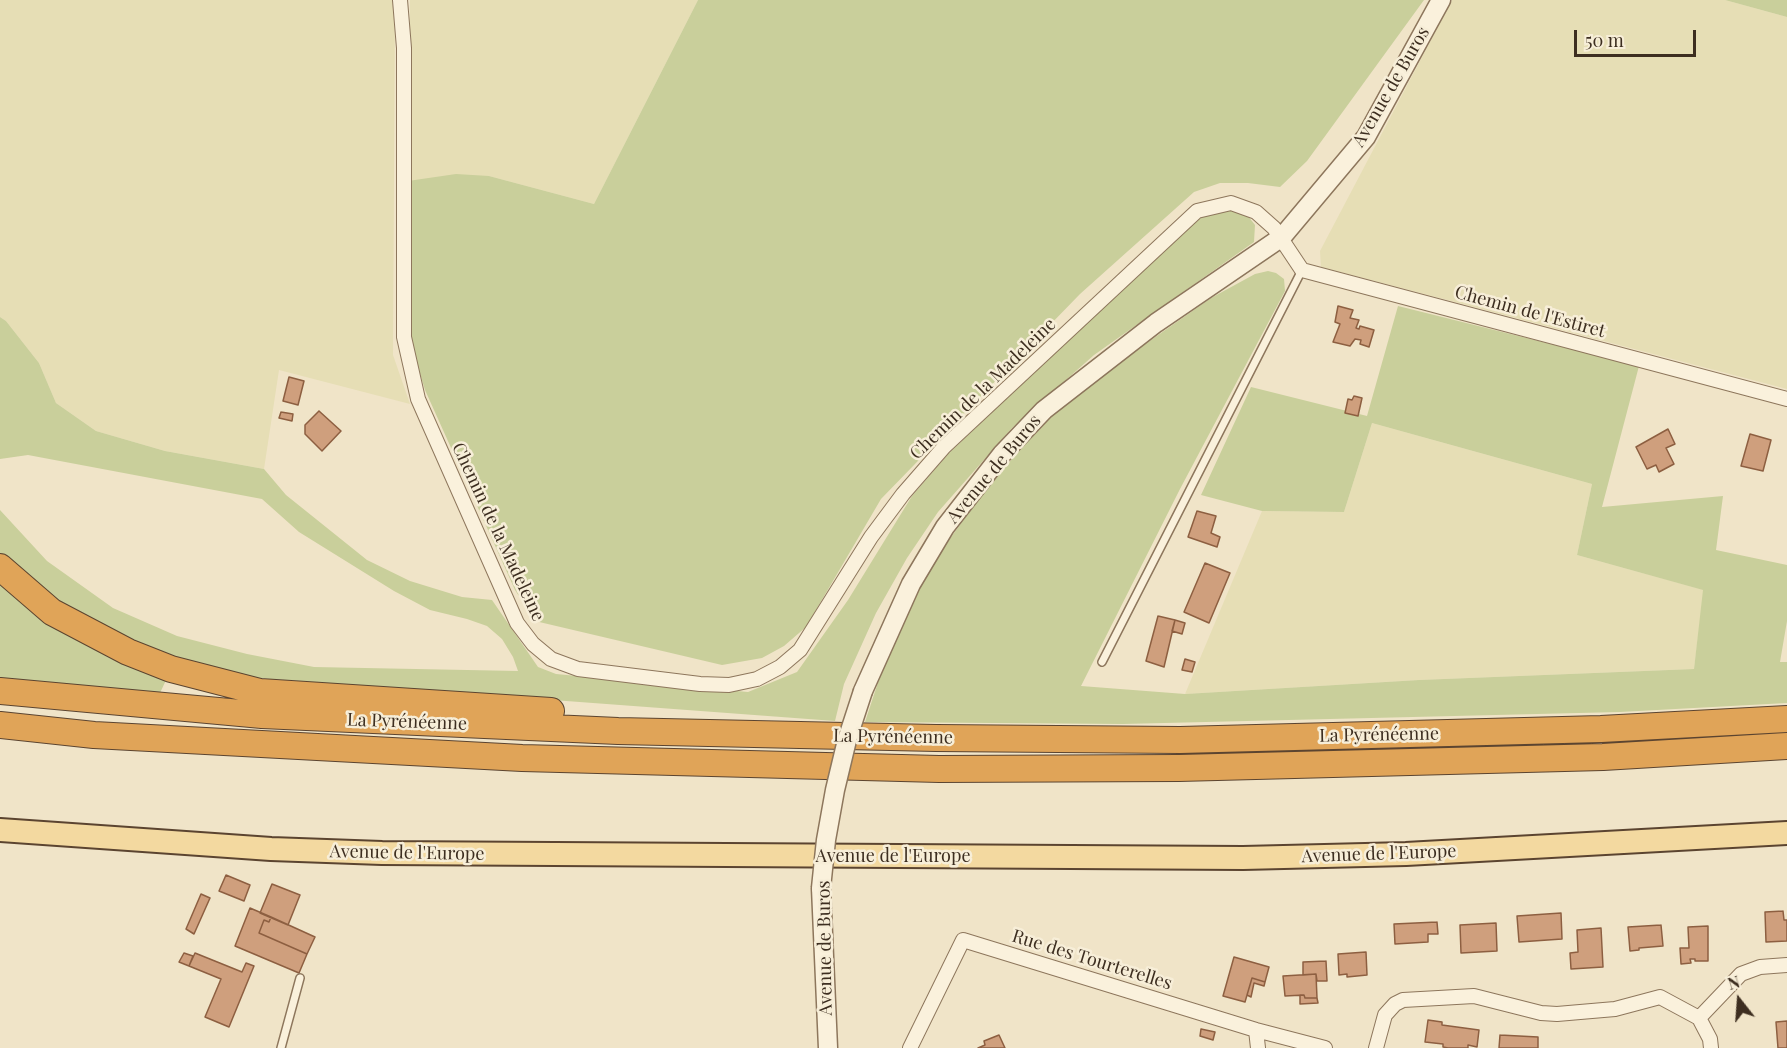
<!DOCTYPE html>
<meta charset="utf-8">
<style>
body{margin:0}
#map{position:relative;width:1787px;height:1048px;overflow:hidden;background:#f0e4c8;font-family:"Playfair Display",serif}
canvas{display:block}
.north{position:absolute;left:1709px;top:970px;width:60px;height:60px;-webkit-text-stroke:4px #f7eed8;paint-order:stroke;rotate:343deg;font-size:16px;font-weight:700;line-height:24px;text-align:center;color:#3d2e20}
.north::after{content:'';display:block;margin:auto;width:21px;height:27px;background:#3d2e20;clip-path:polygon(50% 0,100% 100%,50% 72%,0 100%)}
.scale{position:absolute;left:1574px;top:30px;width:122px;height:27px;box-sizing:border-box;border:3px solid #3d2e20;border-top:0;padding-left:8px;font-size:18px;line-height:21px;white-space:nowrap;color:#3d2e20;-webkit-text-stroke:4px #f7eed8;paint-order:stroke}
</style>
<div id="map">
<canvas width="1787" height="1048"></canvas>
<div class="north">N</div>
<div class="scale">50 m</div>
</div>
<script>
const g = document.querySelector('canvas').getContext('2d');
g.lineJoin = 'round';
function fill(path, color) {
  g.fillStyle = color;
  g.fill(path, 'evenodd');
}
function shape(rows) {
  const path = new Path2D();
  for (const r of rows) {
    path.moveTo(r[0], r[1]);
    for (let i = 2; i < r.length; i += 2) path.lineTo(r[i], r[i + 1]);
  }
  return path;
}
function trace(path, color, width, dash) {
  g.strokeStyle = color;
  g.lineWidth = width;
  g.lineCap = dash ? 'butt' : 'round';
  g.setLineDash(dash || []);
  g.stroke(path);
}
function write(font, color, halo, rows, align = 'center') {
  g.font = font + ' "Playfair Display",serif';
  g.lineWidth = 5;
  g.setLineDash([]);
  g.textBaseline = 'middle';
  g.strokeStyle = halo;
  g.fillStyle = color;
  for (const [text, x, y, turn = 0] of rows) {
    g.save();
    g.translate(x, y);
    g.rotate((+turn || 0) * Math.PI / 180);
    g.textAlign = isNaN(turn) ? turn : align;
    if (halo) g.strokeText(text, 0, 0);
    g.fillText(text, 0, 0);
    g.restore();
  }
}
fill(shape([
 [0,0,395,0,393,355,410,404,279,370,264,469,165,451,96,431,56,403,39,363,6,321,0,317],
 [410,0,698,0,594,204,489,176,408,181],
 [1452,0,1725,0,1787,17,1787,389,1321,267,1320,251],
 [1372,423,1592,484,1577,555,1704,590,1694,669,1419,680,1185,694,1262,511,1344,512]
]), '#e6deb5');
fill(shape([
 [698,0,1424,0,1307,161,1280,187,1248,183,1220,183,1194,192,1080,294,881,499,806,627,784,646,762,658,722,665,535,621,515,590,425,390,415,357,408,324,408,181,456,174,489,176,594,204],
 [1725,0,1787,0,1787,17],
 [1217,211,1235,211,1248,216,1255,225,1254,242,1094,355,1012,428,938,512,907,558,876,613,844,684,835,721,257,678,152,653,61,608,8,564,0,554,0,510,47,561,113,608,177,636,247,654,314,667,518,671,513,657,502,639,487,626,467,619,430,610,394,591,299,532,262,499,28,455,0,459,0,317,6,321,39,363,56,403,96,431,165,451,264,469,286,495,367,560,410,581,462,597,492,600,538,667,556,674,748,692,797,672,848,600,912,496,948,454,1190,225,1202,215],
 [1268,271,1276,273,1284,279,1285,291,1180,489,1081,686,1185,694,1419,680,1694,669,1703,590,1577,555,1592,484,1372,423,1344,512,1262,511,1201,495,1251,387,1367,416,1398,306,1639,366,1602,507,1723,496,1716,550,1787,565,1787,621,1780,662,1787,662,1787,703,1620,712,1123,724,865,722,890,646,932,564,981,495,1017,453,1051,417,1101,375,1211,298,1255,274],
 [0,584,15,598,83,642,167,678,160,693,0,678]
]), '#c9cf9b');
const building = shape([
 [1338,306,1353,310,1350,318,1359,320,1356,328,1359,329,1360,326,1374,330,1369,347,1360,344,1361,340,1355,339,1350,346,1333,342,1340,324,1335,322,1338,306],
 [289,377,304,381,298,405,283,401,289,377],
 [1354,396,1362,398,1358,416,1345,413,1348,399,1352,400,1354,396],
 [319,411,341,431,322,451,305,434,305,425,319,411],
 [281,412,293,414,292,421,279,418,281,412],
 [1668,429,1675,444,1666,448,1674,464,1659,472,1656,465,1647,469,1636,447,1668,429],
 [1750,434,1771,440,1763,471,1741,466,1750,434],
 [1197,511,1216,516,1211,533,1220,537,1217,547,1188,537,1197,511],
 [1205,563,1230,573,1209,623,1184,612,1205,563],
 [1158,616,1175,620,1164,667,1146,661,1158,616],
 [1175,620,1185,623,1182,634,1172,631,1175,620],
 [1185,659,1195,662,1192,672,1182,670,1185,659],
 [226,875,250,885,244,901,219,891,226,875],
 [272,884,300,895,288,925,260,913,272,884],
 [201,894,210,898,194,934,186,929,201,894],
 [250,908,271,917,269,922,264,920,259,933,307,954,299,973,235,946,250,908],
 [1783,911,1784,920,1787,920,1787,941,1766,942,1765,912,1783,911],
 [1561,913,1562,939,1519,942,1517,916,1561,913],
 [271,917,315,937,307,954,259,933,264,920,269,922,271,917],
 [1437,922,1438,934,1428,934,1428,942,1395,944,1394,924,1437,922],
 [1496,923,1497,951,1461,953,1460,925,1496,923],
 [1661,925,1663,946,1639,948,1639,950,1630,951,1628,927,1661,925],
 [1708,926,1708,961,1695,961,1695,959,1690,959,1691,963,1681,964,1680,948,1689,948,1688,927,1708,926],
 [1601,928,1603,967,1571,969,1570,953,1578,952,1577,930,1601,928],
 [1366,952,1367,975,1347,977,1347,974,1339,975,1338,954,1366,952],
 [184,953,193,956,189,966,179,962,184,953],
 [195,953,242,972,246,963,254,966,229,1027,205,1017,221,979,189,966,195,953],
 [1234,957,1269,967,1265,982,1252,978,1245,1002,1223,996,1234,957],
 [1326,961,1327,981,1317,981,1316,974,1303,975,1303,962,1326,961],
 [1316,974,1317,998,1305,998,1304,995,1285,996,1283,976,1316,974],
 [1252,978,1265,982,1264,986,1254,983,1251,997,1247,995,1252,978],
 [1300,995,1304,995,1305,998,1317,998,1318,1003,1300,1004,1300,995],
 [1428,1020,1442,1022,1442,1025,1479,1030,1477,1047,1468,1045,1468,1048,1448,1048,1443,1047,1443,1044,1425,1042,1428,1020],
 [1787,1021,1787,1048,1778,1048,1776,1022,1787,1021],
 [1201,1029,1215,1032,1213,1040,1200,1036,1201,1029],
 [999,1035,1005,1048,978,1048,985,1045,984,1041,999,1035],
 [1500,1035,1538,1037,1538,1048,1499,1048,1500,1035]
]);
fill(building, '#cf9f7d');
trace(building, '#8d5f41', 1.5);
const service = shape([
 [1102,662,1302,270],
 [281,1048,300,978]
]);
const minor = shape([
 [400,0,404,48,404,337,418,399,517,623,533,644,551,659,578,669,700,684,729,685,757,679,780,667,800,650,871,537,903,494,944,447,1197,211,1231,203,1256,212,1274,228,1302,270,1787,399],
 [1699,1018,1741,974,1760,967,1787,965],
 [1256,1030,1258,1048],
 [910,1048,963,940,1256,1030,1325,1048],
 [1376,1048,1385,1015,1395,1004,1403,1000,1474,996,1541,1013,1557,1014,1615,1009,1660,997,1699,1018,1710,1039,1711,1048]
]);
const tertiary = shape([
 [863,691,911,584,945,527,1002,454,1044,410,1156,323,1282,237,1366,137,1441,0],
 [821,888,828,1048]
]);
const primary = shape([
 [0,830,271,849,382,853,1243,858,1406,854,1787,833]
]);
const motorway = shape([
 [0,567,52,612,128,652,171,669,260,692,551,711],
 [0,691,262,715,618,731,936,738,1180,740,1601,729,1787,719],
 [0,725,94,735,522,758,939,769,1179,768,1603,757,1787,746]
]);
trace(service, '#8d765c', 10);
trace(minor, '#8d765c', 16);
trace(tertiary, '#8d765c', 21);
trace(primary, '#5b4430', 26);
trace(motorway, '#5b4430', 28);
trace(service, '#faf1dc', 7);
trace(minor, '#faf1dc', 14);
trace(tertiary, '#faf1dc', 18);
trace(primary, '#f3d9a0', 22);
trace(motorway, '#e0a458', 26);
const tertiaryBridge = shape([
 [821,888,826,840,835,790,847,740,863,691]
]);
trace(tertiaryBridge, '#8d765c', 21, []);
trace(tertiaryBridge, '#faf1dc', 18);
write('18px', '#3d2e20', '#f7eed8', [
 ["Avenue de Buros",1391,87,-60],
 ["Chemin de l'Estiret",1530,312,15],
 ["Chemin de la Madeleine",983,389,-44],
 ["Avenue de Buros",994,469,-50],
 ["Chemin de la Madeleine",498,532,65],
 ["La Pyrénéenne",407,722,2],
 ["La Pyrénéenne",1379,735,-1],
 ["La Pyrénéenne",893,737,1],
 ["Avenue de l'Europe",407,853,1],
 ["Avenue de l'Europe",1379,854,-2],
 ["Avenue de l'Europe",893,856],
 ["Avenue de Buros",825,948,-91],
 ["Rue des Tourterelles",1092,960,17]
]);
</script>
